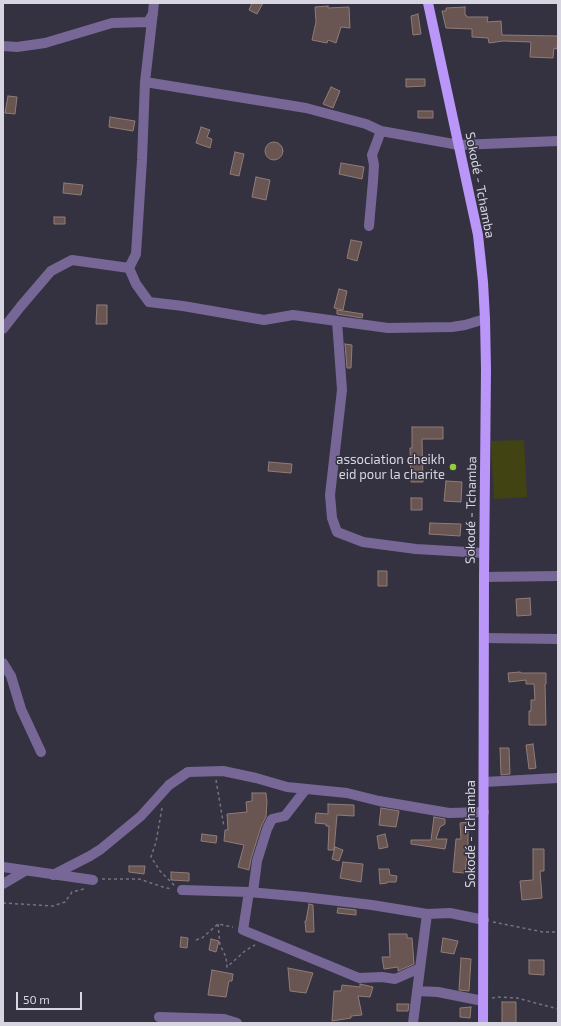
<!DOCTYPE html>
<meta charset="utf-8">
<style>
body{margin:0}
#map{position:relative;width:561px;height:1026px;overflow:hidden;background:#343241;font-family:"Exo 2",sans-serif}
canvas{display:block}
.frame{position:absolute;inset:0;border:4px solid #d7d6e0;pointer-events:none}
.scale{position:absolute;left:16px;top:992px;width:66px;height:18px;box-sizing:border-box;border:2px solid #d7d6e0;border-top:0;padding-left:5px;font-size:12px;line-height:14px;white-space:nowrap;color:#d7d6e0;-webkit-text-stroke:3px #343241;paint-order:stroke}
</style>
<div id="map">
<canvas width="561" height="1026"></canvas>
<div class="frame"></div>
<div class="scale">50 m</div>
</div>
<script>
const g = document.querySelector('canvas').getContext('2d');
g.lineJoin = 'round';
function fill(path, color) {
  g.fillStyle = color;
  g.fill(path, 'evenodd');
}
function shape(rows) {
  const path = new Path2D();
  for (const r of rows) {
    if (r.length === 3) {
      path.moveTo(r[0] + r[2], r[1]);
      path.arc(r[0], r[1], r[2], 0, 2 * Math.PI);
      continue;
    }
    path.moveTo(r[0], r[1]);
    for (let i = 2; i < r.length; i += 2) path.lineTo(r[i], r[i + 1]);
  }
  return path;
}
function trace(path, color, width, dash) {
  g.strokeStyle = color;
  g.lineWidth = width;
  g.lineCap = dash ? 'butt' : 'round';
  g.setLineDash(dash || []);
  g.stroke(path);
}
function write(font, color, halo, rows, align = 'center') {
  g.font = font + ' "Exo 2",sans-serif';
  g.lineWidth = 3;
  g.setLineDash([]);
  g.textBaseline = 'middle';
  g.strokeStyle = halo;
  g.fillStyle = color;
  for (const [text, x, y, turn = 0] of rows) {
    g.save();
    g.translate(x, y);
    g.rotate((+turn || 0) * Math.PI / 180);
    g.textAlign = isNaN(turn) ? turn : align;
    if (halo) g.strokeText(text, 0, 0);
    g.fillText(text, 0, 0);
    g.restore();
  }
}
fill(shape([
 [524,440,527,497,494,499,491,441]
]), '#424312');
const building = shape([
 [252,3,263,3,257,14,249,10,252,3],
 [328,6,328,8,349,7,350,28,341,27,336,43,328,40,327,43,312,40,316,22,315,7,328,6],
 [465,7,465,15,466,15,467,17,488,17,487,22,501,21,502,35,558,36,557,49,554,48,553,58,530,57,531,42,503,41,489,43,488,38,472,37,472,29,446,28,442,11,446,11,446,8,465,7],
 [418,14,421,34,413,35,411,16,418,14],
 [406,79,425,79,425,86,406,87,406,79],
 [331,87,340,91,333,108,323,104,331,87],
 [8,96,17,97,15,114,5,113,8,96],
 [418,111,433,111,433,118,418,118,418,111],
 [110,117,135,121,133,131,109,127,110,117],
 [201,127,210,130,207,137,212,139,210,148,196,143,201,127],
 [274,151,9],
 [235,152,244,154,239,176,230,174,235,152],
 [341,163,364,167,362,179,339,174,341,163],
 [256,177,270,180,266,200,252,197,256,177],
 [64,183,83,185,81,195,63,193,64,183],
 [54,217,65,217,65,224,54,224,54,217],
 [351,240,362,242,357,261,347,258,351,240],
 [339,289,347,291,343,310,334,308,339,289],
 [97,305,107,305,107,324,96,324,97,305],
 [337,310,363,314,362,318,337,314,337,310],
 [345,344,352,345,351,368,347,368,345,344],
 [412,427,443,427,443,439,422,439,423,482,411,482,410,448,412,448,412,427],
 [269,462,292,464,291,473,268,471,269,462],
 [446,481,462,482,461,502,444,501,446,481],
 [411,498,422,498,422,510,411,510,411,498],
 [430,523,461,524,460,536,429,534,430,523],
 [378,571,387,571,387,586,378,586,378,571],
 [530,598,531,615,517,616,516,599,530,598],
 [520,672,521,673,546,673,546,684,545,684,546,725,529,725,529,711,531,711,531,700,535,700,534,684,526,684,526,680,509,682,508,673,520,672],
 [533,744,536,768,529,769,526,745,533,744],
 [500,748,509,748,510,774,501,775,500,748],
 [252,793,266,793,267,802,266,817,261,827,251,859,249,870,238,867,244,845,224,841,225,830,228,830,227,814,247,812,246,802,252,801,252,793],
 [328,804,354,805,354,816,337,815,334,850,328,850,329,826,326,826,326,824,315,823,316,813,328,814,328,804],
 [381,808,399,811,396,827,379,825,381,808],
 [434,817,445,819,445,824,440,827,436,839,447,839,445,849,411,844,411,840,431,840,434,817],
 [468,822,468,855,467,855,465,873,453,872,456,839,461,839,460,823,468,822],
 [202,834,217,836,216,843,201,841,202,834],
 [385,834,388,847,379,849,377,836,385,834],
 [335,847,343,850,339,861,332,859,335,847],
 [533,849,544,849,544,871,540,871,542,898,522,900,520,881,533,880,533,849],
 [343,862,363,864,361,882,340,878,343,862],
 [129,866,145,866,144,874,129,872,129,866],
 [379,869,389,869,390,875,397,876,396,882,387,882,387,883,380,884,379,869],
 [171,872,189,873,189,881,171,880,171,872],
 [309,904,313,905,314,932,306,932,305,921,306,921,309,904],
 [338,908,356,910,356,915,337,913,338,908],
 [389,934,407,934,407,938,412,938,414,964,398,971,398,967,384,969,382,957,390,957,389,934],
 [181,937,188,938,187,948,180,947,181,937],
 [443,938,458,941,454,954,441,952,443,938],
 [211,939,219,941,216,952,209,950,211,939],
 [461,958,471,959,469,991,459,990,461,958],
 [529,960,544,960,544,975,529,974,529,960],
 [288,968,313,973,306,993,290,991,288,968],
 [212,970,233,974,232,981,229,981,226,997,208,995,212,970],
 [360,984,373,987,370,997,358,996,362,1015,351,1016,351,1018,332,1021,334,991,341,991,342,985,360,987,360,984],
 [502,1002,516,1002,516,1023,502,1023,502,1002],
 [397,1004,409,1004,408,1011,397,1011,397,1004],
 [471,1007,470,1018,460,1017,460,1008,471,1007]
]);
fill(building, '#695551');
trace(building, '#917c77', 1);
trace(shape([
 [216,780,224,827],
 [162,808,156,842,151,857,160,871,175,886],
 [102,879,139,879,166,888,172,889],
 [3,903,53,906,65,902,72,892,84,889],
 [493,922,543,932,558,932],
 [218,924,220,945,226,957,227,967,246,950,255,945],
 [196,940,202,938,218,924,233,927],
 [492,998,498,997,517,998,558,1009]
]), '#757380', 1.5, [3, 3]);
trace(shape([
 [154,3,145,82,142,160,136,254,129,268,136,284,149,302,183,306,264,320,293,315,388,328,452,327,465,325,485,319],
 [3,46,17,47,45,43,112,23,148,22,153,14],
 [145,82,306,108,366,124,381,131,459,145,558,141],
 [369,226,373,181,374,165,372,155,381,131],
 [337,321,342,390,330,495,332,518,337,532,363,542,416,549,484,553],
 [3,329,21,306,51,271,72,260,129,268],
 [484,577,558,576],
 [484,638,558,639],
 [3,663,11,676,21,709,41,752],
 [484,782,558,778],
 [3,867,93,880],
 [53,875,90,856,101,849,141,816,169,785,188,772,223,771,256,778,287,787,347,793,379,801,449,813,484,812],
 [3,884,25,871],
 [182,890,249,892,304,897,372,905,427,914,450,913,484,920],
 [249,892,243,930,359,978,382,977,395,979,420,968],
 [253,892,257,861,267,829,272,819,285,816,306,789],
 [417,991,438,992,483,1001],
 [159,1017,224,1019,237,1023],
 [413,1023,427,914]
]), '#776797', 10);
trace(shape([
 [428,3,478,235,483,282,485,319,486,369,484,577,483,1023]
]), '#ba96f8', 10);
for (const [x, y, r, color] of [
 [453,467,4,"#94cc3c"]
]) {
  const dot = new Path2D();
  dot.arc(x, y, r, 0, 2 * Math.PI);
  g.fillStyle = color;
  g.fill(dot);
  trace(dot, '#343241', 1.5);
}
write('13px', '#d7d6e0', '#343241', [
 ["Sokodé - Tchamba",480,185,79],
 ["Sokodé - Tchamba",471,510,-89],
 ["Sokodé - Tchamba",471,834,-90]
]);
write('13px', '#d7d6e0', '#343241', [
 ["association cheikh",445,460],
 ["eid pour la charite",445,475]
], 'right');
</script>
